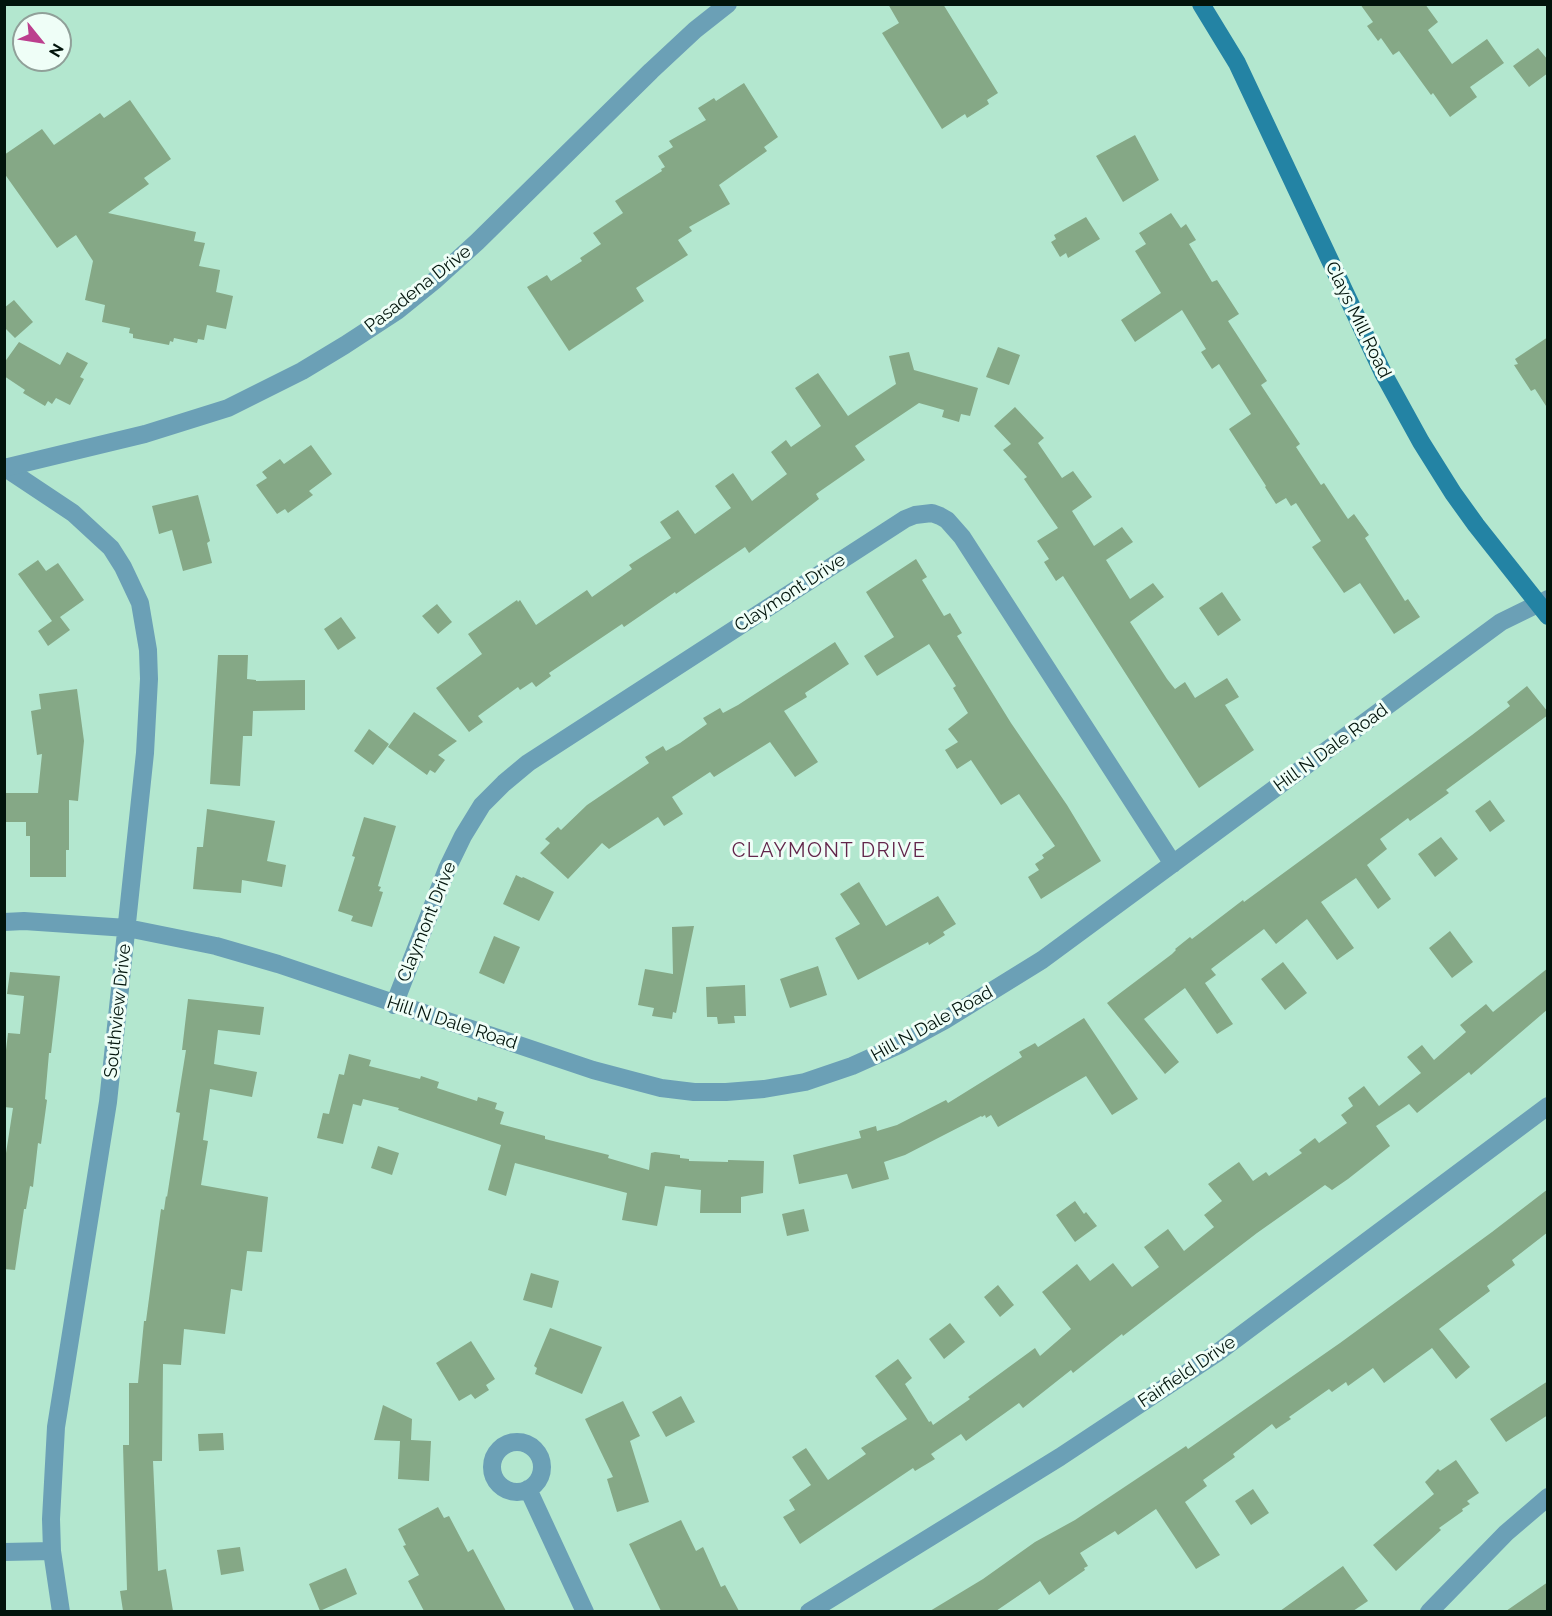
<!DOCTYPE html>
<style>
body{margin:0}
#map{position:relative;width:1552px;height:1616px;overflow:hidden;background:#b3e7cf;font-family:Raleway,sans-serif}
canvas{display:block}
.frame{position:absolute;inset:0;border:6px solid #02140c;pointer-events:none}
.north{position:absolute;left:12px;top:12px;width:60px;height:60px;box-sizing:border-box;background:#effef7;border:2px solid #90a099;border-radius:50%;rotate:120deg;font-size:16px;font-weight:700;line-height:24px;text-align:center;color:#02140c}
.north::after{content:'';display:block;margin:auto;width:21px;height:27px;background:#bc3f8e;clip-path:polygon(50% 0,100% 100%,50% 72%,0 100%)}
</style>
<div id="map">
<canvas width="1552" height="1616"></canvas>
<div class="frame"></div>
<div class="north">N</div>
</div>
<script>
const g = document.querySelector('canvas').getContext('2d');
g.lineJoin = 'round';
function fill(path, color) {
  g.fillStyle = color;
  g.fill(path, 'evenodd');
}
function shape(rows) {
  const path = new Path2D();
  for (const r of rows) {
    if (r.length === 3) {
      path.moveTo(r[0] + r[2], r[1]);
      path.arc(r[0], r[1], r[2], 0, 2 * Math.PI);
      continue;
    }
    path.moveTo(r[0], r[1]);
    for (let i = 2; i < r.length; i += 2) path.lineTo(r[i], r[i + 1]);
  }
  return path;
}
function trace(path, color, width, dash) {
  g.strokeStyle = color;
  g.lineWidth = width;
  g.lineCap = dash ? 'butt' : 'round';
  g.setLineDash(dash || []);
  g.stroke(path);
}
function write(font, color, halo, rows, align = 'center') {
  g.font = font + ' Raleway,sans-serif';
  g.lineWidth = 6;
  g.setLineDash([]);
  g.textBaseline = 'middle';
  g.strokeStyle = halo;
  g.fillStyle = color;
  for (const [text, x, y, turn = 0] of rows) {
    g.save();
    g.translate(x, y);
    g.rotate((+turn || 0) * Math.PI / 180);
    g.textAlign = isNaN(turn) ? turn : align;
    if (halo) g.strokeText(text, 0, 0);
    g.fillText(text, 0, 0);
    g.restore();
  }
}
fill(shape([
 [888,4,943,4,998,93,987,100,989,104,967,118,965,114,942,129,882,33,899,23],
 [1360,4,1425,4,1438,22,1428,30,1452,64,1487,39,1504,63,1470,87,1477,97,1450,117,1433,93,1431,95,1399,51,1393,55,1381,38,1378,41,1367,26,1373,22],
 [1538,48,1548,60,1548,73,1529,87,1513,66],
 [744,83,778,137,764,147,767,151,719,185,730,204,689,227,692,231,678,240,688,255,636,288,644,301,569,351,527,287,547,275,551,281,582,261,580,258,601,244,593,233,623,213,615,201,662,171,661,169,665,167,658,156,673,147,669,141,706,120,698,108,714,98,716,101],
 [130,100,171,159,144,178,149,184,108,213,196,232,194,241,205,243,199,266,220,270,216,292,233,296,226,329,207,325,204,340,198,339,197,343,174,338,173,342,170,341,169,345,133,338,133,334,129,333,130,328,102,322,105,305,85,300,93,261,76,235,57,248,4,173,4,155,42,129,54,145,100,113,104,118],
 [1135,135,1159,180,1123,202,1096,156],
 [1171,213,1181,228,1186,224,1196,240,1189,244,1212,282,1217,280,1239,314,1228,321,1267,381,1261,385,1300,444,1296,447,1321,485,1324,483,1348,519,1354,514,1369,535,1365,538,1405,601,1408,599,1420,617,1394,634,1360,583,1344,593,1312,547,1321,541,1296,503,1291,506,1286,498,1276,504,1265,487,1266,486,1229,429,1251,414,1219,364,1212,369,1201,352,1206,349,1182,310,1135,342,1121,320,1161,293,1135,251,1146,244,1139,233],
 [1086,217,1100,239,1068,258,1066,253,1060,257,1051,242,1056,239,1054,235],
 [14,300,33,322,15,338,4,327,4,308],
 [1548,337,1548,409,1535,389,1531,391,1514,365,1518,364,1515,359],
 [19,342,60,365,67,352,88,363,80,377,84,379,70,405,56,398,52,404,48,401,45,406,23,393,25,390,4,376,4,363],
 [998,347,1020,355,1009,385,986,377],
 [909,352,914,370,978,388,970,416,961,414,959,422,942,417,944,410,919,403,855,446,865,460,816,494,819,499,749,553,745,547,689,585,676,594,675,592,624,627,622,624,549,673,551,676,536,687,532,682,520,690,518,687,478,716,483,722,469,732,436,688,482,654,468,634,517,600,518,602,520,600,536,625,587,590,592,597,632,569,629,565,671,538,660,522,678,510,695,534,731,508,715,486,733,473,752,501,787,474,771,452,786,440,791,447,821,426,795,388,818,373,848,416,896,384,889,356],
 [1015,407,1044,438,1038,443,1062,478,1073,471,1092,497,1072,511,1094,546,1122,527,1133,542,1106,560,1130,599,1153,583,1164,597,1130,622,1167,679,1175,689,1185,682,1195,698,1227,678,1239,697,1225,705,1254,750,1199,788,1063,576,1056,581,1044,562,1049,559,1037,541,1058,528,1024,479,1027,477,1003,450,1011,444,994,426],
 [311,445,332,474,309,491,313,495,288,513,285,509,277,514,256,485,267,478,262,472,280,459,284,464],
 [198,495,210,541,207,543,212,563,183,571,172,530,159,534,152,506],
 [916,559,927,577,922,580,944,616,950,613,962,633,957,636,1011,723,1067,805,1101,861,1041,899,1028,877,1039,870,1035,864,1044,858,1042,855,1055,846,1019,794,1001,805,971,760,957,769,945,750,958,742,948,729,968,713,953,688,956,686,929,644,877,676,864,656,894,637,866,592],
 [38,560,46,571,58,563,84,600,60,617,70,630,48,646,38,631,52,621,18,574],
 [1222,592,1241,620,1218,636,1199,608],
 [437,604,452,622,438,634,422,616],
 [341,617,356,638,338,650,324,629],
 [835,642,849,664,805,693,807,697,784,711,818,762,795,777,770,742,714,777,710,772,672,797,683,814,664,826,658,817,609,849,602,843,568,879,540,853,550,843,545,839,558,827,561,830,587,805,649,763,645,757,663,746,666,751,680,743,707,724,703,718,720,708,723,713,738,705],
 [218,655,248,655,247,679,256,680,256,681,305,680,305,710,253,711,252,736,243,736,240,786,210,784],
 [1527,686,1548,712,1548,715,1446,790,1449,793,1410,821,1408,818,1380,839,1387,849,1367,865,1391,899,1378,909,1356,878,1321,902,1354,948,1337,960,1307,919,1276,944,1264,929,1211,969,1216,975,1205,983,1233,1024,1217,1034,1185,988,1144,1019,1179,1062,1165,1074,1107,1003,1172,954,1176,950,1175,949,1190,937,1192,939,1243,900,1244,902,1472,735,1510,706,1507,702],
 [77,689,84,741,78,801,69,800,69,850,66,850,66,877,30,877,30,836,26,836,26,822,4,822,4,793,38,793,42,754,37,755,31,711,41,709,39,694],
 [414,712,457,741,438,755,445,760,435,773,430,770,427,775,388,747],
 [369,729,389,744,373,765,354,751],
 [1490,800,1505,821,1490,832,1475,811],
 [207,809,275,821,267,861,286,865,282,887,242,880,241,893,193,889,197,847,203,847],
 [364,817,396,826,378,886,381,887,379,891,383,892,372,927,351,921,353,916,338,911,355,857,352,856],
 [1441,837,1458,859,1435,877,1418,854],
 [516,875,522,878,523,877,554,892,539,921,503,904],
 [859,882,886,926,938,896,956,924,943,932,945,935,929,945,928,942,858,980,835,938,860,924,840,894],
 [694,926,676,1013,673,1012,672,1019,652,1016,654,1008,638,1005,645,969,673,974,672,927],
 [1450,931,1473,962,1452,978,1429,948],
 [494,936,520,947,504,984,479,973],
 [1283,962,1307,993,1285,1010,1261,979],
 [818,966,827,995,790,1008,780,979],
 [1548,968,1548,1009,1471,1075,1469,1072,1417,1113,1409,1104,1376,1126,1390,1146,1348,1179,1332,1190,1325,1185,1257,1233,1123,1336,1122,1334,1073,1373,1071,1370,1023,1408,1019,1403,966,1441,961,1434,931,1454,935,1459,915,1471,913,1468,800,1544,783,1517,795,1510,789,1500,811,1485,792,1457,806,1448,828,1480,866,1454,861,1448,907,1419,875,1376,898,1359,912,1378,905,1384,929,1422,931,1421,933,1425,970,1399,968,1397,1035,1348,1040,1356,1071,1329,1042,1292,1077,1264,1090,1281,1113,1263,1132,1287,1159,1267,1144,1247,1168,1229,1184,1251,1214,1227,1204,1215,1222,1201,1208,1184,1239,1162,1253,1181,1266,1172,1269,1176,1302,1153,1299,1150,1315,1138,1319,1143,1347,1123,1341,1115,1353,1106,1348,1098,1364,1086,1379,1106,1421,1073,1407,1057,1422,1045,1434,1060,1466,1032,1460,1025,1486,1004,1493,1012],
 [10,972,60,976,51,1053,49,1053,45,1099,47,1100,41,1144,38,1143,33,1187,30,1186,26,1209,24,1209,15,1270,4,1269,4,1166,13,1108,4,1107,4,1067,8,1033,20,1034,24,996,7,994],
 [745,985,746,1016,734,1016,735,1023,718,1024,717,1017,707,1017,706,987],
 [188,999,264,1007,260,1035,218,1030,214,1064,257,1072,252,1097,210,1089,203,1140,208,1141,201,1185,268,1197,262,1252,247,1251,242,1291,231,1289,225,1334,184,1329,181,1365,163,1364,162,1461,153,1461,158,1571,166,1569,173,1611,123,1611,120,1591,127,1590,123,1445,129,1445,129,1383,138,1383,144,1321,146,1321,161,1209,164,1210,166,1196,167,1197,180,1113,176,1112,186,1050,182,1050],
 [1084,1018,1138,1099,1112,1115,1086,1076,998,1127,991,1115,986,1118,985,1115,982,1117,981,1116,905,1155,884,1162,889,1179,852,1189,847,1174,799,1184,793,1155,861,1138,859,1131,876,1126,877,1131,897,1125,946,1100,948,1103,1022,1057,1019,1052,1035,1043,1038,1047],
 [349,1054,371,1060,369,1066,420,1079,421,1076,439,1082,437,1088,477,1101,478,1097,497,1103,495,1109,504,1112,500,1124,545,1136,545,1139,609,1155,608,1158,649,1170,651,1153,655,1152,680,1155,680,1158,689,1159,689,1161,728,1162,728,1160,764,1161,763,1193,741,1197,741,1213,700,1213,701,1190,665,1186,657,1226,622,1220,627,1193,515,1163,506,1196,488,1190,501,1145,398,1110,399,1108,363,1099,361,1106,353,1104,343,1144,317,1138,323,1113,329,1114,339,1074,344,1075],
 [378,1146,399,1153,392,1175,371,1168],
 [1548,1189,1548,1232,1512,1260,1515,1265,1487,1286,1490,1291,1439,1329,1470,1367,1456,1379,1432,1348,1384,1383,1373,1368,1348,1386,1346,1382,1332,1392,1329,1389,1289,1417,1291,1419,1276,1429,1272,1424,1233,1454,1235,1457,1203,1480,1207,1486,1185,1502,1220,1555,1196,1569,1156,1509,1118,1535,1115,1531,1080,1553,1088,1566,1084,1568,1085,1570,1049,1595,1040,1581,996,1611,930,1611,983,1579,1035,1542,1075,1520,1186,1446,1188,1449,1340,1343,1492,1232],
 [1075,1201,1084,1214,1086,1212,1097,1226,1075,1242,1056,1215],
 [804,1209,809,1231,787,1236,782,1214],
 [531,1273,559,1281,552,1308,523,1300],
 [998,1285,1014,1305,1000,1317,984,1297],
 [950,1323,965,1342,944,1359,929,1339],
 [550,1328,602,1347,582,1394,535,1374,537,1368,534,1366],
 [471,1341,495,1379,486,1385,489,1390,475,1399,471,1394,459,1401,436,1363],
 [1548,1381,1548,1415,1506,1442,1490,1419],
 [681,1396,695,1422,666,1437,652,1412],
 [623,1401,640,1436,630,1441,649,1502,617,1512,607,1479,613,1477,585,1419],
 [383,1405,412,1419,411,1440,431,1441,429,1481,398,1479,400,1441,374,1440],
 [223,1433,224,1450,199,1451,198,1434],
 [1456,1460,1479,1493,1467,1501,1470,1504,1462,1509,1463,1511,1439,1528,1441,1530,1396,1571,1373,1545,1434,1494,1425,1482,1438,1469,1440,1471],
 [1253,1489,1269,1513,1251,1525,1235,1501],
 [438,1507,444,1518,449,1516,468,1552,473,1549,506,1611,424,1611,408,1581,419,1575,403,1546,406,1545,398,1529],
 [681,1520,696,1551,703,1547,721,1587,725,1585,739,1611,661,1611,629,1544],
 [240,1547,244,1571,221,1575,217,1550],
 [1343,1566,1368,1601,1353,1611,1280,1611],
 [346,1568,357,1594,320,1611,309,1584],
 [1548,1582,1548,1611,1506,1611]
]), '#85a886');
trace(shape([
 [4,467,73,513,111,548,123,567,140,603,148,650,149,679,145,753,108,1102,56,1427,51,1519,52,1551,61,1612],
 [4,922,24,921,127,928,216,946,278,964,593,1070,661,1088,694,1092,726,1092,764,1089,805,1082,852,1066,899,1045,945,1020,1042,960,1501,622,1548,599],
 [394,1005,447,869,463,836,482,805,504,783,528,763,905,519,915,515,932,513,940,516,947,520,962,537,1173,864],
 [517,1467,25],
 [528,1489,585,1612],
 [4,1552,52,1551],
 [809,1612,1060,1457,1217,1353,1548,1106],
 [1429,1612,1506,1533,1548,1497]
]), '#6ba0b6', 18);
trace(shape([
 [4,468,145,434,228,408,302,371,345,345,397,311,434,281,477,242,651,71,695,30,728,4]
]), '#6ba0b6', 18);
trace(shape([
 [1201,4,1237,63,1383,373,1421,442,1453,493,1476,525,1548,616]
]), '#2383a4', 18);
write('18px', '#02140c', '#effef7', [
 ["Pasadena Drive",418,289,-38],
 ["Clays Mill Road",1358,320,64],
 ["Claymont Drive",790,593,-33],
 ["Hill N Dale Road",1331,748,-36],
 ["Claymont Drive",427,922,-68],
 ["Southview Drive",118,1011,-84],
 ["Hill N Dale Road",452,1023,18],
 ["Hill N Dale Road",932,1024,-29],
 ["Fairfield Drive",1187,1372,-34]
]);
g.letterSpacing = '1.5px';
write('20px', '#62254a', '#effef7', [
 ["CLAYMONT DRIVE",829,851]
]);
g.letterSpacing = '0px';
</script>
